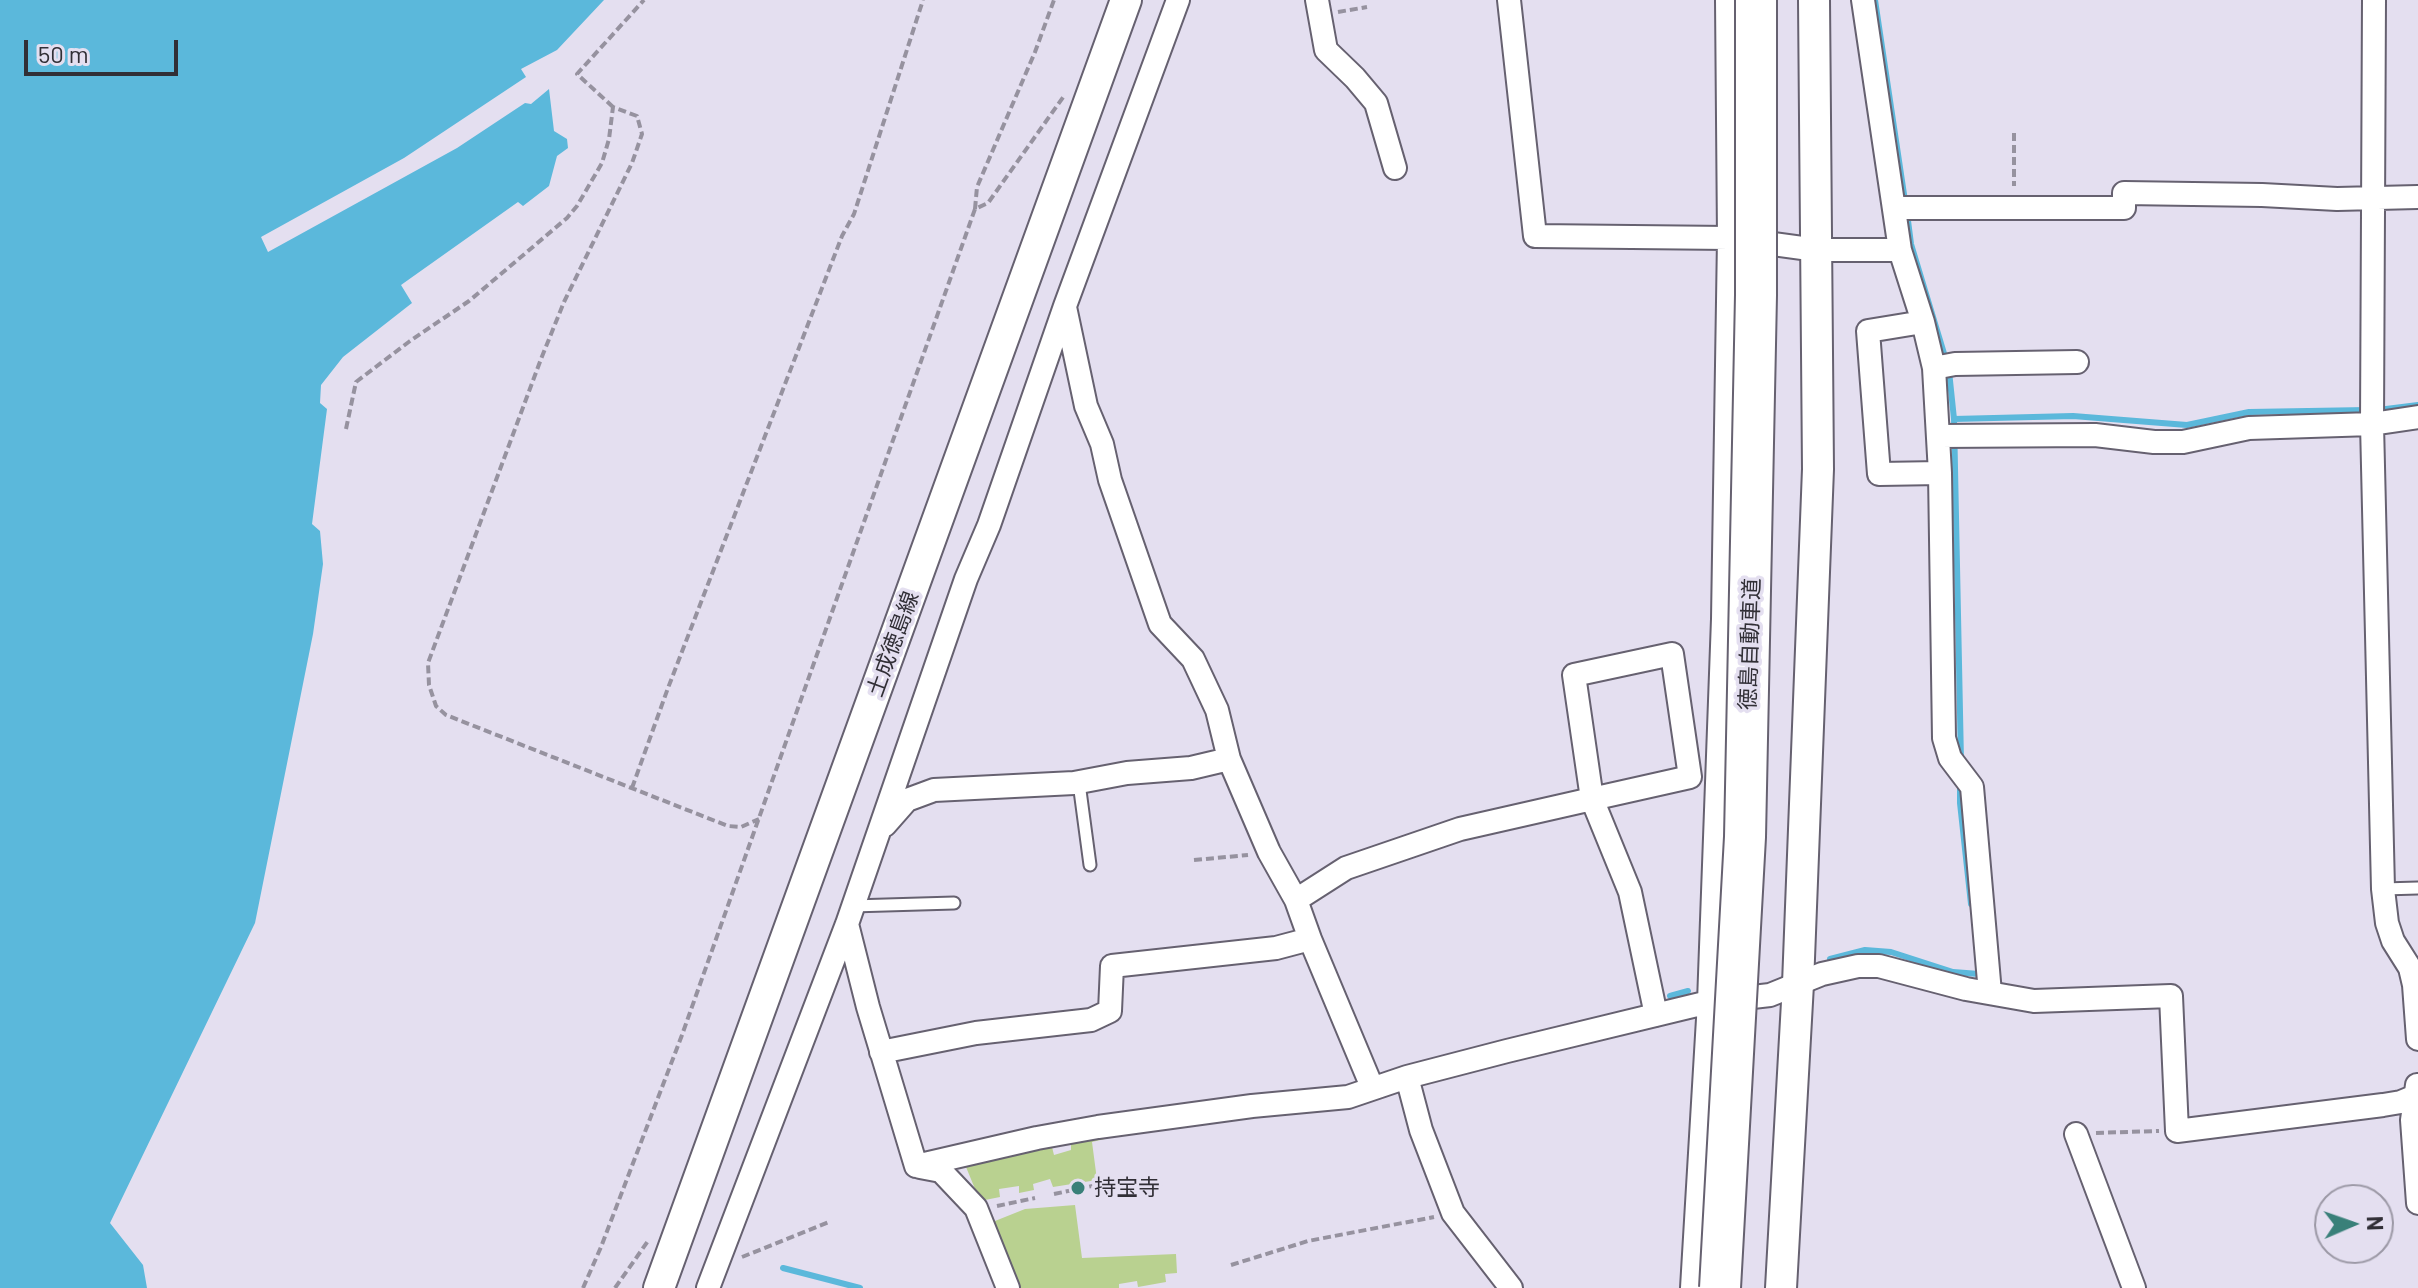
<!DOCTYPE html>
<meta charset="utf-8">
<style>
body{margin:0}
#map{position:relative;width:2418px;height:1288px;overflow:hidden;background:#e4dff0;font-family:Barlow,sans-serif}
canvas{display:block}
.north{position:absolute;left:2314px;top:1184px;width:80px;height:80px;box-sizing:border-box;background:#e4dff0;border:2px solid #9c99a6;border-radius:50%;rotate:88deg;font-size:22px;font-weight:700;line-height:32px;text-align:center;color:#312f36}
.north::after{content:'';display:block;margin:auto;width:28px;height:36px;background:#398079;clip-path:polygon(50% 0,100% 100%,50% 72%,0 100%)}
.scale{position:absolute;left:24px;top:40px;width:154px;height:36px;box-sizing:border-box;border:4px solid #312f36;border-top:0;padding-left:10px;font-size:24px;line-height:28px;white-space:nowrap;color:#312f36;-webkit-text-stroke:6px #e4dff0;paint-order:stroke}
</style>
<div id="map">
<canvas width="2418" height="1288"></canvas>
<div class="north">N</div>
<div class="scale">50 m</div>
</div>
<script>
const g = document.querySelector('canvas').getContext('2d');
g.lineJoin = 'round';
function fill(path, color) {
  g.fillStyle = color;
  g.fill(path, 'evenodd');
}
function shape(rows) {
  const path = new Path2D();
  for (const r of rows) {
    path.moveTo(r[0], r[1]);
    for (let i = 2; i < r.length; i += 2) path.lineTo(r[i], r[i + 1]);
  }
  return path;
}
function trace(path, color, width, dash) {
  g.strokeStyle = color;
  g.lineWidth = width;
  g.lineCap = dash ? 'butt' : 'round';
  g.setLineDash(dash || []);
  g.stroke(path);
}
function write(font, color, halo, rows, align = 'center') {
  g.font = font + ' Barlow,"Noto Sans JP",sans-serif';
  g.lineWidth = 7;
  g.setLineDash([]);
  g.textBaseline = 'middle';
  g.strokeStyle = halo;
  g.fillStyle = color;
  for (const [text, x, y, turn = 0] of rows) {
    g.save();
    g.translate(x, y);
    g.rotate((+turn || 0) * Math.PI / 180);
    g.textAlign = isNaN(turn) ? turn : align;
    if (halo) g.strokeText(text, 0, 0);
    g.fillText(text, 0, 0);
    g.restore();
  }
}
fill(shape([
 [1109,1132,1109,1138,1092,1142,1097,1180,1053,1187,1050,1179,1033,1184,1034,1190,1019,1193,1019,1186,999,1189,1000,1197,980,1201,966,1167,1051,1143,1054,1155,1071,1150,1071,1139],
 [1075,1205,1082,1258,1176,1254,1177,1273,1165,1274,1166,1282,1138,1287,1137,1281,1119,1284,1119,1288,1017,1288,990,1223,1025,1209]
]), '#b9d190');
fill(shape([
 [0,0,604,0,557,50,521,69,526,77,404,158,261,237,268,252,457,148,525,103,531,104,549,89,554,131,567,139,568,148,557,156,549,186,523,206,518,202,401,285,412,303,343,357,321,385,320,403,327,409,312,524,320,531,323,564,313,634,255,923,110,1223,143,1265,147,1288,0,1288]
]), '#5bb8db');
trace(shape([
 [1875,0,1905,201],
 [1907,213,1911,244,1946,360],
 [1949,371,1954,419],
 [2378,410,2418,405],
 [1961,761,1954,419,2073,416,2187,425,2249,412,2367,410],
 [1960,784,1960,803,1971,904],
 [1830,959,1865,950,1891,952,1953,972,1979,974,1979,971],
 [1670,996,1688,991],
 [783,1268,860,1288]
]), '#5bb8db', 6);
const lane = shape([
 [1079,783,1090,865],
 [2383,889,2418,888],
 [852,906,954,903]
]);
const street = shape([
 [1317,0,1326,50,1355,78,1376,103,1395,168],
 [1509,0,1535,236,1729,238,1817,250,1900,250],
 [1863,0,1900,250,1923,322,1934,368,1940,473,1944,738,1950,758,1972,787,1990,993],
 [2374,0,2372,424,2383,889,2387,923,2393,941,2410,968,2414,985,2418,1039],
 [1894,208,2124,208,2124,193,2262,195,2337,199,2418,197],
 [1065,307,1086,406,1102,444,1110,480,1160,624,1193,659,1217,710,1229,759,1269,852,1296,900,1310,939,1372,1087],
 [1923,322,1868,331,1879,474,1940,473],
 [1934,368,1955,364,2077,362],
 [1939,436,2095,435,2154,442,2183,442,2249,428,2372,424,2418,417],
 [885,825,907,800,934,790,1074,783,1127,773,1191,768,1229,759],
 [1296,900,1346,868,1460,829,1592,799,1574,675,1672,654,1690,777,1592,799,1630,892,1656,1015],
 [847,924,868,1007,916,1166],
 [881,1052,976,1033,1091,1020,1110,1011,1112,966,1276,948,1310,939],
 [1407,1077,1421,1130,1453,1213,1511,1288],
 [2417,1085,2412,1120,2418,1203],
 [2076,1134,2134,1288],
 [916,1166,1037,1138,1098,1127,1252,1106,1348,1097,1407,1077,1507,1051,1709,1002,1770,995,1822,974,1858,966,1879,966,1966,989,2034,1001,2171,996,2177,1131,2383,1105,2401,1102,2418,1095],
 [920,1167,941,1171,976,1208,1008,1288],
 [708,1288,847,924,966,579,989,525,1065,306,1178,0],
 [1692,1288,1709,1002,1723,619,1729,238,1727,0]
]);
const secondary = shape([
 [659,1288,1126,0],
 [1781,1288,1798,984,1818,469,1814,0]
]);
trace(lane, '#666170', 15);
trace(street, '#666170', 26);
trace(secondary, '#666170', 34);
trace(shape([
 [1338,12,1367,7],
 [613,107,577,74,644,0],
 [2014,133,2014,186],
 [975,209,977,187,1035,52,1054,0],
 [346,429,356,382,410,341,469,301,567,218,577,206,602,163,609,139,613,107,637,116,642,134,632,163,564,302,541,359,428,663,429,685,436,706,446,715,728,826,741,827,759,819],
 [632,788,668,688,842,236,854,214,923,0],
 [1194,860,1248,855],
 [2096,1133,2159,1131],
 [1054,1194,1097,1185],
 [997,1206,1035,1198],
 [742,1257,829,1222],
 [1231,1265,1308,1241,1434,1217],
 [583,1288,601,1247,682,1035,975,209,988,203,1064,96],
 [615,1288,648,1241]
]), '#96929f', 4, [8, 4]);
trace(lane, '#fff', 11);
trace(street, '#fff', 22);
trace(secondary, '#fff', 30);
const highwayBridge = shape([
 [1720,1288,1745,837,1756,295,1756,0]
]);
trace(highwayBridge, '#666170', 44, []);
trace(highwayBridge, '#fff', 40);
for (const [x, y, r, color] of [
 [1078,1188,8,"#398079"]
]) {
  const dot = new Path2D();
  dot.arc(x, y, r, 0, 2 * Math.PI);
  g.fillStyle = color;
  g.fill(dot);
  trace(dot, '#e4dff0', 3);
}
write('22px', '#312f36', '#e4dff0', [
 ["土成徳島線",893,644,-70],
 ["徳島自動車道",1750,644,-88]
]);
write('22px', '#312f36', '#e4dff0', [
 ["持宝寺",1094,1188]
], 'left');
</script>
